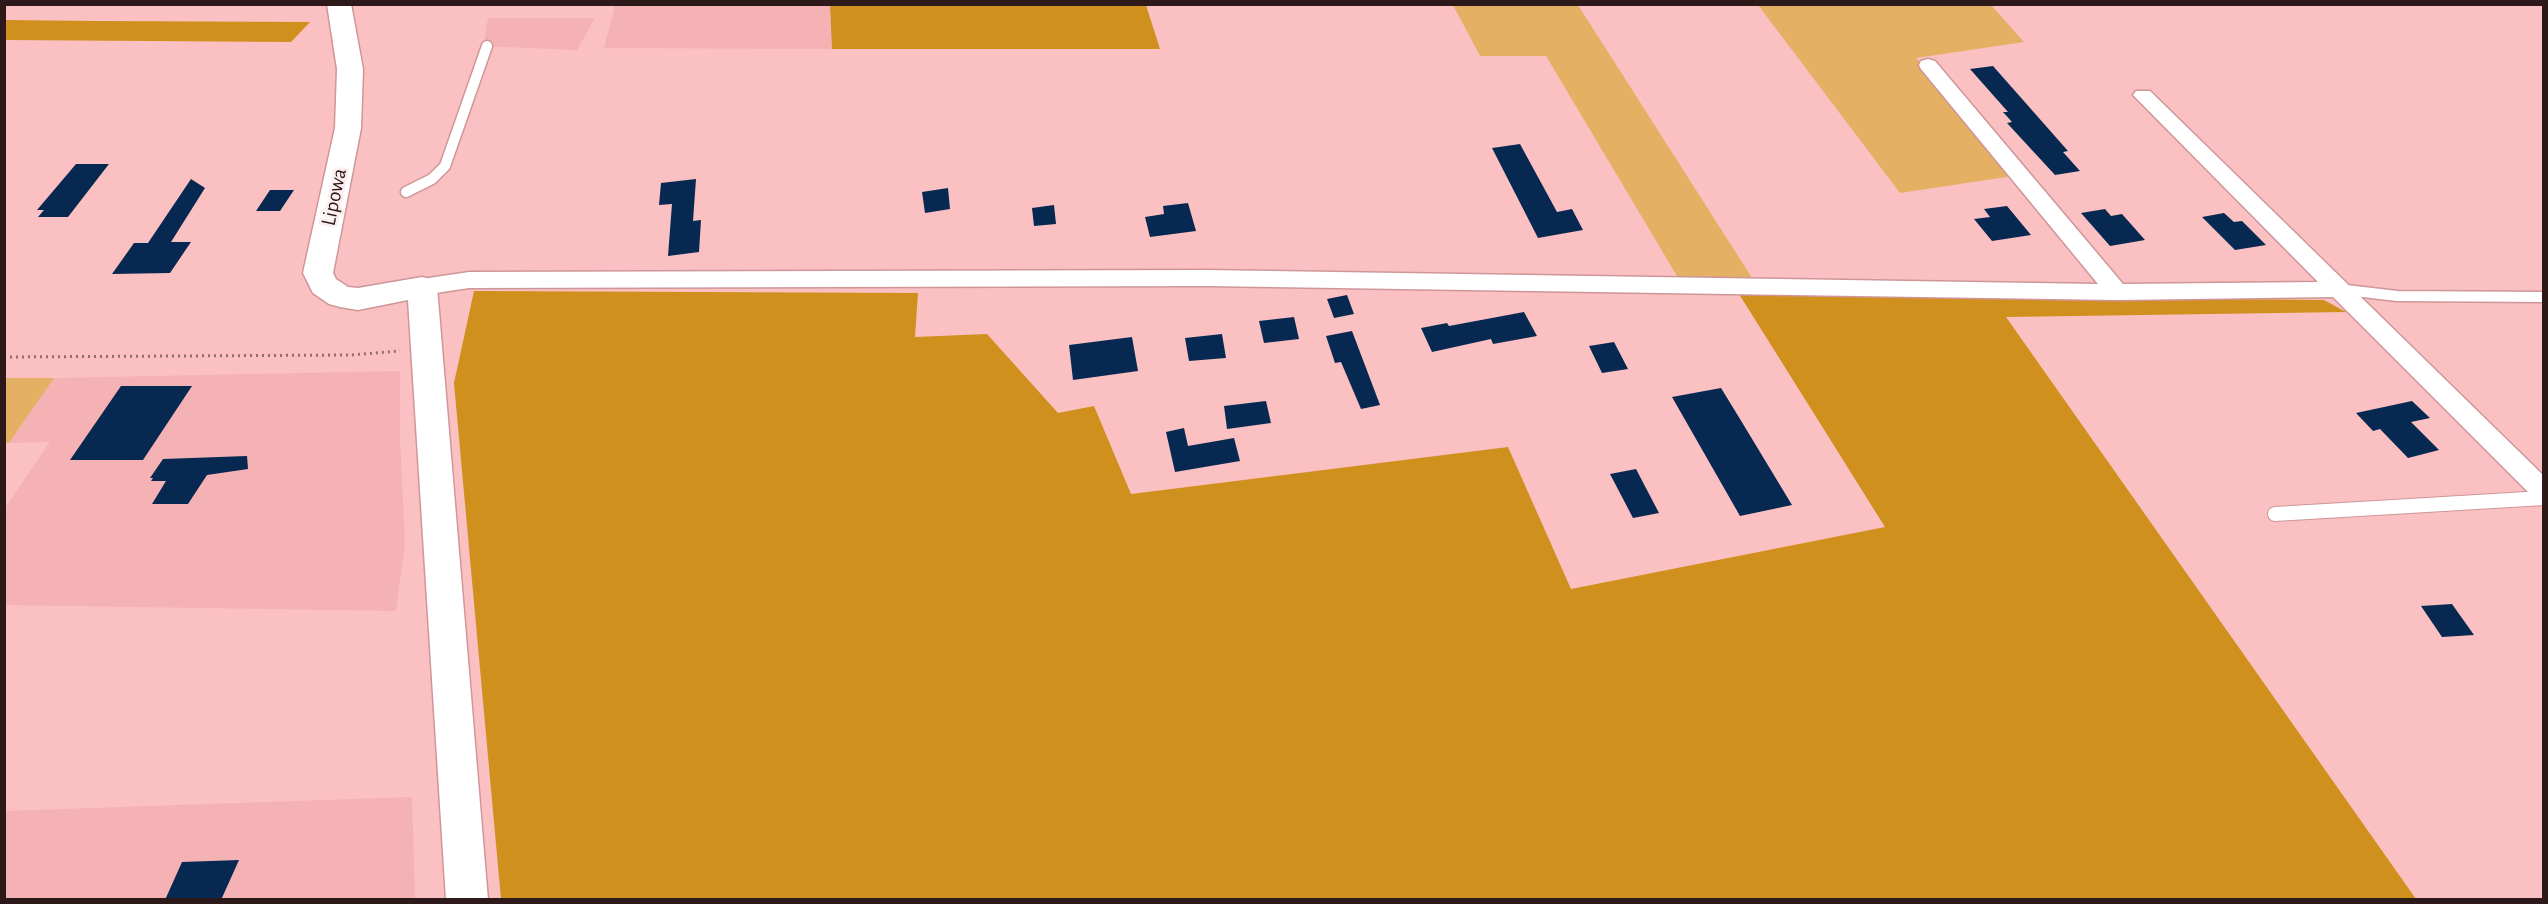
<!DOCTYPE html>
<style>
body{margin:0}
#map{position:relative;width:2548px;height:904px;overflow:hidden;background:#fbc0c2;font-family:"Alegreya Sans",sans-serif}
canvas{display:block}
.frame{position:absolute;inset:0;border:6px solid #2e191a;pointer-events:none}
</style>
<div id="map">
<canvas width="2548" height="904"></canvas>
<div class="frame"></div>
</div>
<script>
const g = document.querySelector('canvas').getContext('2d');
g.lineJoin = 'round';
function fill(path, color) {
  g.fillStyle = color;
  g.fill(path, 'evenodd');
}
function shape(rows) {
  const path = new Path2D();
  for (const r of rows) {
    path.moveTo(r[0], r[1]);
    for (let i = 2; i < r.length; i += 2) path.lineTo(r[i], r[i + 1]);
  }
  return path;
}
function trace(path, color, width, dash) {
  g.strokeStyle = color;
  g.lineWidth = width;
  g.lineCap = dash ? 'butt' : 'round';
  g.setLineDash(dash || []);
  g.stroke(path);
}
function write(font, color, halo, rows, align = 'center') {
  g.font = font + ' "Alegreya Sans",sans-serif';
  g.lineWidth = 6;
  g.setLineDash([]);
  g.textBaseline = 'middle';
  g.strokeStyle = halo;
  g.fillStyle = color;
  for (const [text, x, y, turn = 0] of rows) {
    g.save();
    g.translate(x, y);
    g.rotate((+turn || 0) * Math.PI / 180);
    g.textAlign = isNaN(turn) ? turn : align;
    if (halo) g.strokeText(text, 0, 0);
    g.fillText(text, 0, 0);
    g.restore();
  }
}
fill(shape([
 [615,5,830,5,832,49,604,48],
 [488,18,595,18,577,50,483,46],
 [400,371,400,440,405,543,396,611,5,605,5,508,50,442,9,443,54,378],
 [412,797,415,899,5,899,4,811]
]), '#f5b2b5');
fill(shape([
 [1453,5,1578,5,1754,281,1677,276,1546,56,1480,56],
 [1758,5,1991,5,2024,42,1916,58,2013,176,1900,193],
 [4,378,54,378,9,443,5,443]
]), '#e4b063');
fill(shape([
 [830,5,1146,5,1160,49,832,49],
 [5,20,97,21,310,22,291,42,5,40],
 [474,291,918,293,915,337,987,334,1058,413,1094,406,1131,494,1508,447,1571,589,1885,527,1739,294,2324,300,2346,312,2006,317,2416,899,501,899,454,383]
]), '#cf901d');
fill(shape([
 [1993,66,2068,151,2063,152,2080,171,2055,175,2007,123,2012,122,2003,112,2008,112,1970,69],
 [1520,144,1557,212,1572,209,1583,230,1538,238,1492,148],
 [76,164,109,164,68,217,38,217,44,210,37,210],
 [191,179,205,188,171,242,191,242,170,273,112,274,134,243,148,243],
 [696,179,693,221,701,220,699,252,668,256,672,204,659,205,661,183],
 [948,188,950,209,925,213,922,192],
 [270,190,294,190,280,211,256,211],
 [1188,203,1196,231,1150,237,1145,217,1164,214,1163,206],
 [1054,205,1056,224,1034,226,1032,208],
 [2007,206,2031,235,1992,241,1974,219,1990,217,1984,209],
 [2105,209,2111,216,2122,214,2145,240,2110,246,2081,213],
 [2224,213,2234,222,2242,221,2266,245,2235,250,2202,217],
 [1347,295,1354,314,1334,318,1327,299],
 [1524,312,1537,336,1493,344,1491,339,1432,352,1421,328,1447,323,1449,326],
 [1294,317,1299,339,1264,343,1259,321],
 [1352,331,1380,405,1361,409,1341,362,1335,363,1326,336],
 [1222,334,1226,358,1189,361,1185,338],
 [1132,337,1138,371,1073,380,1069,345],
 [1614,342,1628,369,1602,373,1589,346],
 [121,386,192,386,143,460,70,460],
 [1721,388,1740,419,1792,505,1740,516,1672,397],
 [1266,401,1271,423,1227,429,1224,406],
 [2412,401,2430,418,2411,422,2439,450,2408,458,2380,429,2373,431,2356,413],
 [1184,428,1188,446,1234,438,1240,461,1175,472,1166,432],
 [247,456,248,469,207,475,188,504,152,504,166,481,151,481,153,478,150,478,163,459],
 [1636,469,1659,513,1633,518,1610,474],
 [2452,604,2474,635,2442,637,2421,606],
 [239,860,221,900,165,900,182,862]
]), '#072951');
const serviceFar1 = shape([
 [406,192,432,179,445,166,487,46],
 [2338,289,2397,296,2544,297]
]);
const service = shape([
 [2275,514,2544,498]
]);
const minor = shape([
 [1928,59,1935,61,2123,284,2318,282,2133,95,2136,91,2150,91,2544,476,2544,502,2535,499,2333,297,2117,300,1207,286,469,288,422,295,414,292,411,287,414,282,422,279,469,272,1207,270,2098,284,1921,69,1919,65,1921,61,1928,59]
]);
const secondary = shape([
 [327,4,351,4,363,69,361,128,333,273,336,279,348,287,358,288,422,277,433,280,437,287,488,900,446,900,408,300,358,310,340,307,329,304,313,293,303,273,335,128,337,69,327,4]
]);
trace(serviceFar1, '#cf9699', 13);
trace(service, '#cf9699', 16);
trace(minor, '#cf9699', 3);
trace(secondary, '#cf9699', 3);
trace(shape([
 [4,357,351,355,400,351]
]), '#976e70', 3, [2, 4]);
trace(serviceFar1, '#fff', 10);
trace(service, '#fff', 14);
fill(minor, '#fff');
fill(secondary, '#fff');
write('21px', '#2e191a', '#fcefef', [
 ["Lipowa",334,197,-78]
]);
</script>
